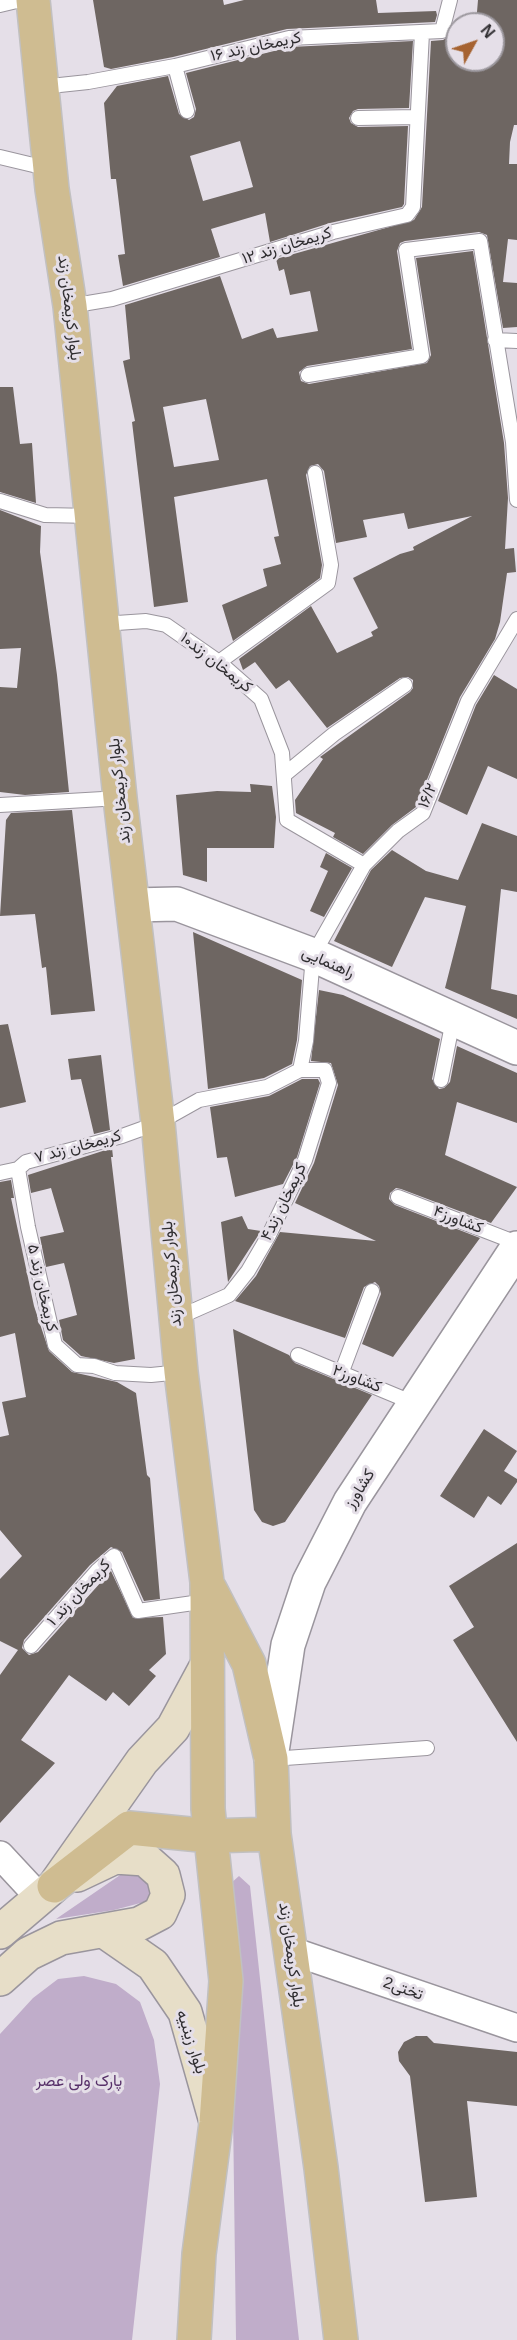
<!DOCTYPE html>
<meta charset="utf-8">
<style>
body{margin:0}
#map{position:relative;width:517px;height:2340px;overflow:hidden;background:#e5dfe8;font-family:Helvetica,sans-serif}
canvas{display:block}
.north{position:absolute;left:445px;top:12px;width:60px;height:60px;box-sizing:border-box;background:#e5dfe8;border:2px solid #9c989e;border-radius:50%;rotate:50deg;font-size:16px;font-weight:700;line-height:24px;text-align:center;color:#2f2d30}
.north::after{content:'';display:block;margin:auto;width:21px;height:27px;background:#a66331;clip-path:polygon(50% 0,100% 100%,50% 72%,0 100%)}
</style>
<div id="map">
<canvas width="517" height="2340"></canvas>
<div class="north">N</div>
</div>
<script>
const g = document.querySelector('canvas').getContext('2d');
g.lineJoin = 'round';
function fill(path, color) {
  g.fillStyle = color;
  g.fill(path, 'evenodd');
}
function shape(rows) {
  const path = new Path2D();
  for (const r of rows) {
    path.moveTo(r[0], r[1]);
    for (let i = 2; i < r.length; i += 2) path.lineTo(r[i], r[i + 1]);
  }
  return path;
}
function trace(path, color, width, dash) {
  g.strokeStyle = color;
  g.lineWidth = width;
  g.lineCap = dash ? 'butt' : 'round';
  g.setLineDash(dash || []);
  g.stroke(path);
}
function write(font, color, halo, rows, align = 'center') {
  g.font = font + ' Helvetica,Vazirmatn,sans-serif';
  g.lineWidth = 6;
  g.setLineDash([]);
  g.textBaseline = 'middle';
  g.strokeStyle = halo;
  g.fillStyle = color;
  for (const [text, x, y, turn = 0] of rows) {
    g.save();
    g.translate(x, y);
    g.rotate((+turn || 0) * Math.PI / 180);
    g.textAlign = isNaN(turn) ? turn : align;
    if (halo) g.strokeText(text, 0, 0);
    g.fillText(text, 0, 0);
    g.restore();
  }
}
fill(shape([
 [129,1869,154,1885,148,1901,114,1910,56,1919],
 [239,1876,250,1886,299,2340,236,2340,230,1884],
 [84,1976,116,1984,140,2002,154,2040,160,2084,132,2340,0,2340,0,2034,33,1998,58,1979]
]), '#c0adca');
fill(shape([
 [93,0,223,0,224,5,244,0,376,0,378,13,436,11,437,15,435,22,287,29,173,57,111,69,104,67],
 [478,0,517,0,517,125,514,125,510,142,509,164,517,164,517,240,508,239,503,282,517,283,517,327,503,328,487,235,479,232,405,241,400,243,397,251,412,349,307,366,299,372,301,381,309,384,427,363,431,355,416,258,473,251,504,443,508,498,505,549,514,548,516,572,507,573,500,622,495,639,460,697,416,807,392,825,363,854,333,837,335,833,296,813,295,800,323,759,320,757,410,692,413,688,413,680,408,677,400,678,327,728,289,680,276,689,255,662,243,670,239,659,311,606,337,653,373,636,371,632,378,628,353,578,400,554,414,550,413,547,472,516,408,529,404,513,363,520,367,537,336,543,324,471,318,464,310,466,306,475,322,565,320,578,233,641,222,605,267,586,263,569,281,564,274,537,279,536,267,479,174,497,188,602,154,607,132,422,135,421,123,361,130,359,125,305,220,276,242,339,273,328,277,338,318,331,310,291,290,295,284,269,279,271,276,259,414,220,422,207,431,41,443,40,448,37,451,30,457,31,457,60,493,60,493,24,476,24],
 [206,399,219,460,174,467,163,407],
 [413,41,409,108,358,109,353,111,349,118,351,123,358,127,408,126,404,204,402,207,330,223,270,242,265,213,211,229,220,257,123,286,118,255,125,254,116,179,111,179,104,103,117,86,168,76,179,114,189,120,194,117,196,109,186,73,290,47],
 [240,141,253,187,203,201,190,156],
 [0,387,13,387,20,444,32,443,36,503,0,492],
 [0,510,41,526,40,552,57,675,69,792,25,795,0,792,0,687,17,688,21,648,0,649],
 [494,675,517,689,517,779,488,766,467,815,438,801,476,705],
 [250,784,272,786,276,817,274,848,207,848,207,882,183,875,176,795,217,791,251,792],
 [72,810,95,1011,51,1015,46,967,42,968,35,914,0,916,6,820,11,813],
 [482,823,517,836,517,892,501,889,491,989,517,995,517,1019,445,988,466,906,425,897,392,967,334,941,371,870,392,850,426,871,458,880],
 [326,853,352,868,324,917,310,911,328,871,320,867],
 [193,932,302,980,297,1040,292,1064,264,1078,208,1089],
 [319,990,343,995,440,1039,432,1079,439,1089,444,1088,450,1082,457,1046,517,1073,517,1123,457,1102,445,1155,517,1187,491,1223,401,1189,396,1188,390,1193,389,1199,395,1205,480,1238,393,1357,362,1344,381,1294,379,1286,375,1282,364,1287,345,1338,235,1301,256,1276,280,1232,376,1241,295,1203,314,1163,338,1085,331,1063,311,1061],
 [8,1024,26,1102,0,1108,0,1025],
 [101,1055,110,1130,94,1134,81,1079,71,1080,68,1059],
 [302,1079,318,1079,320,1083,297,1157,283,1184,235,1197,227,1157,217,1158,210,1107,269,1096],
 [112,1148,113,1157,111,1157,135,1359,114,1363,81,1356,63,1340,59,1320,77,1315,69,1282,64,1263,46,1267,40,1237,64,1232,51,1188,31,1193,28,1175],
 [11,1180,14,1198,11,1198,34,1306,49,1351,72,1372,117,1382,136,1393,147,1475,150,1478,160,1599,144,1601,122,1552,111,1547,90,1565,24,1640,22,1648,29,1655,38,1652,111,1571,133,1618,163,1617,166,1654,149,1670,156,1676,129,1706,113,1692,106,1701,69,1675,21,1740,55,1763,0,1823,0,1675,18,1650,0,1641,0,1579,22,1556,0,1530,0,1437,9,1435,2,1402,26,1397,15,1333,0,1337,0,1182],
 [242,1216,248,1229,261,1231,228,1282,221,1222],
 [233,1329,289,1355,295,1363,372,1395,285,1522,273,1526,262,1522,254,1510],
 [484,1429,517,1451,504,1471,517,1479,517,1482,501,1505,488,1496,474,1518,440,1496],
 [517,1543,517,1742,453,1640,474,1627,449,1586],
 [416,2036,427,2036,434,2043,517,2052,517,2106,467,2101,477,2197,425,2202,410,2076,399,2061,398,2052,404,2042]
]), '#6e6662');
const service = shape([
 [0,5,21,0],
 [175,66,187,111],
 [41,87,88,82,175,66,289,38,442,31,450,0],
 [358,118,417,117],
 [0,157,50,169],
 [70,306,112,299,333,232,407,215,413,207,422,33],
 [495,340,517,341],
 [308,375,422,356,406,250,480,241,513,442,517,500],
 [0,501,45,515,92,516],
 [102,624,146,621,166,625,219,662,261,699,282,753,287,820,364,865],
 [219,662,328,583,331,565,315,473],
 [284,775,334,734,405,685],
 [0,805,120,798],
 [441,1080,453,1020],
 [18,1169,28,1227,55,1345,77,1365,94,1366,115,1373,151,1375,181,1372],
 [0,1173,18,1169,26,1162,122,1136,158,1123,199,1100,267,1087,300,1070,306,1041,313,955,364,865,398,831,423,813,468,701,517,619],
 [398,1197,517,1243],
 [177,1318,229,1295,248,1271,269,1235,305,1160,329,1083,325,1070,300,1070],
 [298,1355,416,1404],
 [341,1374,372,1291],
 [31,1646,97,1571,114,1556,138,1611,207,1601],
 [271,1759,427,1748]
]);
const minor = shape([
 [0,1855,40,1898],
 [289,1950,517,2028]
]);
const tertiary = shape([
 [133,905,177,904,313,955,517,1048],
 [271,1758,288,1645,309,1582,350,1502,517,1248]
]);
const secondary = shape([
 [104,1931,153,1965,185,2012,215,2118],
 [0,1932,54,1886,142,1761,173,1728,207,1665],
 [0,1979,28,1954,61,1938,139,1924,160,1913,168,1895,163,1875,145,1859,115,1857,77,1875]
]);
const primary = shape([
 [33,0,52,189,70,306,120,798,158,1123,181,1372,207,1582,208,1809,226,1981,216,2123,199,2254,194,2340],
 [210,1589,249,1664,271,1759,274,1834,321,2168,341,2340],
 [54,1886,129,1828,210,1836,274,1834]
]);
trace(service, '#9a959d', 16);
trace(minor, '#9a959d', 30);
trace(tertiary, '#9a959d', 36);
trace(secondary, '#9a959d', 36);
trace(primary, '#c1c0c1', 36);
trace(service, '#fff', 14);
trace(minor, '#fff', 27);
trace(tertiary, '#fff', 33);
trace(secondary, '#e7dec8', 33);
trace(primary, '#cfbc91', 33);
write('16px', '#2f2d30', '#e5dfe8', [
 ["کریمخان زند ۱۶",256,47,-12],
 ["کریمخان زند ۱۲",287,246,-17],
 ["بلوار کریمخان زند",69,308,83],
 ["کریمخان زند۱۰",216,663,38],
 ["بلوار کریمخان زند",120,791,-96],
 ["۱۶/۲",428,796,-67],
 ["راهنمایی",328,963,24],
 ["کریمخان زند ۷",78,1147,-15],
 ["کریمخان زند۴",284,1202,-64],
 ["کشاورز۴",458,1220,21],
 ["بلوار کریمخان زند",172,1274,-95],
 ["کریمخان زند ۵",42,1288,77],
 ["کشاورز۲",357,1379,21],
 ["کشاورز",360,1489,-58],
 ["کریمخان زند ۱",79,1593,-47],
 ["بلوار کریمخان زند",291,1955,82],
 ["2تختی",403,1989,19],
 ["بلوار زینبیه",191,2042,72]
]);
write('16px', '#573069', '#e5dfe8', [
 ["پارک ولی عصر",79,2082]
]);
</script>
